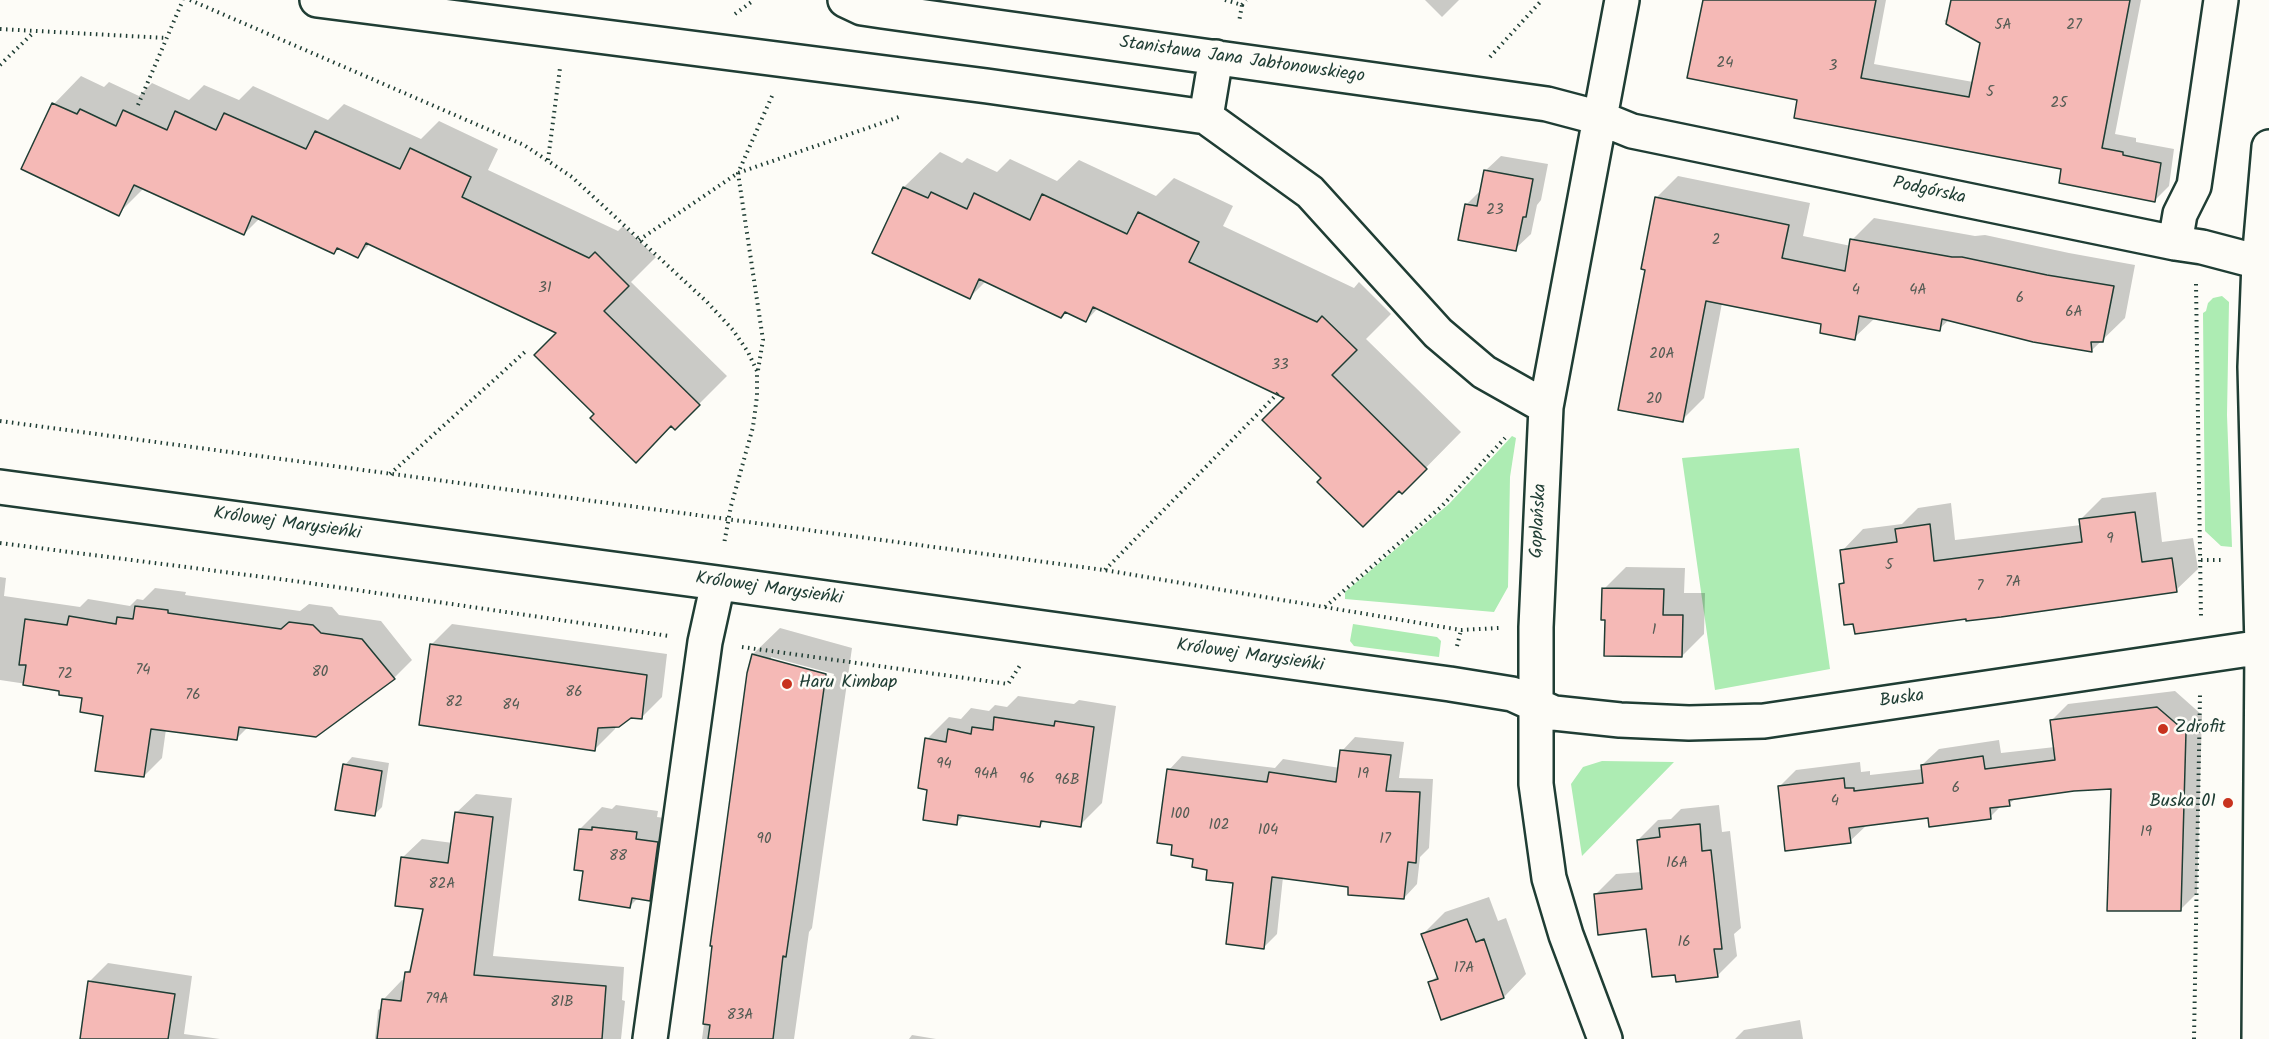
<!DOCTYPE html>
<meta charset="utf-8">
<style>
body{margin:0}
canvas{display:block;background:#fdfcf7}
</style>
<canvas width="2269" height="1039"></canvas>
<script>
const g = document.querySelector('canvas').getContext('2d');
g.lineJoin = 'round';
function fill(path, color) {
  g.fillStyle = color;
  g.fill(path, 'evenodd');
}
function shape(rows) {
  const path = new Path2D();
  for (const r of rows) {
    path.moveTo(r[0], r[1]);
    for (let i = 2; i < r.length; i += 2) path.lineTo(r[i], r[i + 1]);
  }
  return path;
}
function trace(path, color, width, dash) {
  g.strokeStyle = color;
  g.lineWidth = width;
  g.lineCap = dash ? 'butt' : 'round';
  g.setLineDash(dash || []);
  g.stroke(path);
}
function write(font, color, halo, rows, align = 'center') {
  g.font = font + ' Kalam,sans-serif';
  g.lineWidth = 5;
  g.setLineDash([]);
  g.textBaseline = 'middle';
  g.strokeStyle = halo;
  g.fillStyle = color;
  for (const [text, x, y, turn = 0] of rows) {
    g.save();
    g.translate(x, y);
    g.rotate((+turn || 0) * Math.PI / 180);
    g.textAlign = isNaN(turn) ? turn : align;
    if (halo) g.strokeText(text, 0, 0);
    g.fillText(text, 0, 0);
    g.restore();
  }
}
fill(shape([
 [2222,296,2229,302,2227,415,2232,547,2221,546,2205,531,2203,313,2206,311,2208,303,2213,298],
 [1512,436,1516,438,1510,477,1508,587,1494,612,1345,599,1345,592,1449,504],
 [1799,448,1830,669,1715,690,1682,458],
 [1353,624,1437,637,1441,641,1439,657,1354,646,1350,641],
 [1602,761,1674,762,1582,856,1571,784,1583,767]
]), '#adecb3');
fill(shape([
 [1425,0,1459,0,1442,17],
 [1774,0,1886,0,1874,64,1973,82,1982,42,1944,21,1968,0,2141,0,2115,134,2136,138,2136,142,2174,149,2169,186,2155,200,2063,168,1799,98],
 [81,76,104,87,109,82,139,96,152,83,189,100,204,85,239,100,253,86,328,120,344,104,421,139,439,121,498,149,488,170,618,231,623,226,656,257,631,282,727,376,675,428,672,425,596,414,559,333,371,243,358,256,339,247,334,253,260,218,244,234,144,188,118,214,54,104],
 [940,152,962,163,967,158,997,172,1010,159,1057,181,1079,160,1156,196,1174,178,1233,206,1223,226,1354,288,1359,282,1391,314,1366,339,1461,432,1402,492,1399,489,1323,477,1286,397,1098,308,1086,321,1066,311,1061,316,986,281,969,298,874,252,904,187],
 [1501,156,1548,164,1541,200,1537,205,1531,234,1515,249,1466,205,1482,189,1485,171],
 [1678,176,1810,203,1803,236,1851,246,1852,240,1874,218,1975,236,1985,235,2069,253,2135,265,2125,318,2091,351,1950,319,1939,329,1875,318,1854,338,1823,323,1722,303,1704,398,1682,420,1646,269,1656,198],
 [2156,492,2162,542,2193,538,2198,569,2176,590,1841,584,1846,579,1842,551,1863,529,1902,524,1918,508,1951,503,1955,540,2081,525,2081,519,2102,498],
 [1626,567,1685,568,1684,593,1705,593,1704,634,1682,656,1606,619,1604,589],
 [0,577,6,578,4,596,80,607,88,599,130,606,137,599,143,600,155,588,186,592,185,595,300,611,309,604,332,607,339,615,381,621,412,660,394,678,249,726,236,739,166,729,162,758,144,776,105,714,83,696,60,689,0,680],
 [452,624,667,654,662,697,641,718,631,716,616,725,615,729,595,749,431,645],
 [780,628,852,648,812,928,809,932,794,1039,702,1039,753,654],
 [771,657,834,674,833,677,771,661],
 [2175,691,2202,715,2197,893,2180,910,2113,788,2073,790,2017,797,2009,804,2002,805,1990,817,1929,817,1868,824,1850,841,1779,787,1796,770,1860,762,1861,772,1870,771,1870,775,1923,769,1922,765,1939,749,1999,740,2001,753,2055,747,2051,721,2068,704],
 [1018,696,1074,704,1079,700,1116,706,1102,803,1080,825,1045,820,1040,826,965,814,956,823,929,788,927,739,949,717,961,719,971,708,989,711,995,705,1007,707],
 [1355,737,1404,742,1399,778,1433,779,1429,848,1420,857,1417,884,1404,898,1350,886,1283,877,1277,934,1263,948,1235,882,1209,869,1195,857,1169,770,1182,756,1275,768,1283,759,1340,768,1342,751],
 [352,757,389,763,382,807,374,815,345,765],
 [476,794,512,798,493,956,624,967,622,1000,625,1001,621,1039,375,1039,378,1010,382,1007,383,1000,402,980,405,981,407,972,413,966,425,908,402,858,422,839,453,843,456,813],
 [616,805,658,811,657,817,680,820,672,877,650,899,638,898,630,906,584,870,580,829,602,807,612,809],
 [1719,805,1722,832,1730,831,1741,928,1734,934,1737,956,1717,976,1677,974,1647,928,1596,894,1616,874,1642,872,1638,840,1658,820,1671,819,1681,809],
 [1489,897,1498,921,1506,918,1526,974,1504,997,1442,1018,1430,983,1438,975,1423,934,1445,912],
 [108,963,192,976,184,1034,220,1039,82,1039,90,981],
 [1800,1020,1803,1039,1735,1039,1744,1030],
 [912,1035,936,1039,909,1039]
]), '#0003');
const building = shape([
 [1703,0,1876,0,1861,78,1969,97,1980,43,1946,24,1951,0,2130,0,2102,148,2123,152,2123,155,2161,163,2155,202,2059,183,2061,169,1794,118,1797,100,1687,78,1703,0],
 [52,103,77,114,80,109,116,126,123,110,167,130,175,111,216,130,224,113,306,149,315,131,400,169,410,148,471,177,462,197,589,258,595,252,629,286,604,311,700,405,675,430,671,426,636,463,590,418,594,414,534,355,556,333,366,243,358,258,337,248,334,254,252,216,244,235,134,185,119,216,21,169,52,103],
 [1484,170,1533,179,1526,217,1523,217,1516,251,1458,240,1465,204,1477,206,1484,170],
 [903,187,928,198,931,192,967,209,974,193,1030,220,1042,194,1127,234,1138,212,1199,242,1189,262,1317,322,1322,316,1357,350,1332,375,1427,469,1402,494,1399,491,1363,527,1317,482,1321,478,1262,420,1284,398,1093,307,1086,322,1065,312,1061,318,979,279,970,299,872,253,903,187],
 [1655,197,1789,225,1782,258,1845,271,1850,239,1952,257,1962,257,2047,275,2114,286,2103,342,2091,342,2092,352,2033,342,1942,319,1940,331,1859,316,1855,340,1820,333,1821,324,1706,301,1683,422,1618,410,1645,270,1641,269,1655,197],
 [2135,512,2142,562,2172,558,2177,592,2001,617,1966,621,1966,619,1855,634,1853,624,1844,625,1839,584,1844,583,1840,550,1897,542,1895,529,1930,524,1934,561,2082,542,2079,519,2135,512],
 [1602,588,1664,589,1663,615,1683,615,1682,657,1604,656,1605,620,1601,620,1602,588],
 [135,606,168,610,168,613,281,629,289,622,313,625,321,633,362,639,395,679,316,737,239,727,237,740,151,729,144,777,95,771,103,716,80,712,82,698,59,695,59,691,23,685,26,665,19,665,25,619,67,625,69,616,116,624,117,617,133,619,135,606],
 [430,644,647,675,642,719,631,718,619,727,598,728,595,751,419,725,430,644],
 [752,654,826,674,797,881,786,957,783,956,773,1039,708,1039,710,1025,703,1024,712,946,710,946,747,673,752,654],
 [2157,707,2186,732,2181,911,2107,911,2111,789,2074,791,2009,800,2010,806,1990,808,1991,819,1929,827,1928,818,1849,828,1851,843,1785,851,1778,786,1844,778,1845,788,1854,788,1854,791,1923,783,1921,765,1983,756,1985,769,2055,760,2050,720,2157,707],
 [994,717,1054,726,1055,721,1094,727,1081,827,1041,821,1040,827,958,815,957,825,923,820,927,790,918,788,925,738,946,742,948,729,971,734,972,727,993,730,994,717],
 [1340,750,1391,755,1386,791,1420,792,1416,863,1408,862,1404,899,1348,895,1348,887,1272,877,1264,949,1226,944,1233,883,1206,880,1207,870,1192,867,1193,859,1171,855,1172,845,1157,843,1167,769,1267,782,1269,772,1336,782,1340,750],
 [343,764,382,771,375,816,335,810,343,764],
 [455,812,493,817,474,975,606,986,602,1039,377,1039,382,999,401,1001,405,972,410,972,423,909,395,906,401,857,448,863,455,812],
 [1700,824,1702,851,1711,850,1722,949,1714,949,1718,977,1676,982,1675,975,1652,977,1646,929,1598,935,1594,894,1642,889,1637,840,1660,837,1659,828,1700,824],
 [592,827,637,832,636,839,658,842,650,901,632,898,630,908,579,900,583,871,574,870,579,829,592,830,592,827],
 [1467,919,1476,942,1484,939,1504,998,1441,1020,1428,982,1438,979,1421,934,1467,919],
 [88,981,175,994,168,1039,80,1039,88,981]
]);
fill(building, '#f5b9b6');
trace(building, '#1f3d34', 1.5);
const minor = shape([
 [317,0,987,86,1206,117,1310,192,1438,333,1484,372,1546,407],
 [845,0,862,8,882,11,1547,104,1600,118,1632,131,2175,243,2202,247,2259,262],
 [1206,117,1216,57],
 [2175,243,2180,214,2194,186,2221,0],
 [0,487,718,583,1450,684,1512,694,1554,713,1620,720,1689,723,1764,721,2269,646],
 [650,1039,705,642,718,583],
 [1605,1039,1566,935,1549,878,1536,784,1536,627,1546,407,1622,0],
 [2259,1039,2262,647,2255,367,2259,262,2269,147]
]);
trace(minor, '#1f3d34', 38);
trace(shape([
 [190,0,524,145,572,177,707,302,733,330,748,352,757,371,757,396,753,427,731,506,724,544],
 [1225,0,1242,5,1239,22],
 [1242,5,1246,0],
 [735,14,754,0],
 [0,29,166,38],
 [1490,57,1542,0],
 [0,65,34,32],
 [138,105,183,0],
 [548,160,560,68],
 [639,240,738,173,902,116],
 [2196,284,2201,618],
 [758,370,763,340,738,173,772,96],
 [0,421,1104,570,1461,630,1499,628],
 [390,474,526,351],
 [0,543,302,582,669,636],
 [2201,560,2223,560],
 [1105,570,1281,390],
 [1325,607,1442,506,1505,438],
 [1457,646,1461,630],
 [742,647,1008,684,1021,664],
 [2194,1039,2200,695]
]), '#1f3d34', 4, [1.5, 4.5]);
trace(minor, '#fdfcf7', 33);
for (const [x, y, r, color] of [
 [787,684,6,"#c8321e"],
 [2163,729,6,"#c8321e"],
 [2228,803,6,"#c8321e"]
]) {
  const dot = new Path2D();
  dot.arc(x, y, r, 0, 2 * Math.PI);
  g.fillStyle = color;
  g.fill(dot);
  trace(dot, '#fdfcf7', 2);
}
write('15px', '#545c54', null, [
 ["5A",2003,26],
 ["27",2074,26],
 ["24",1725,64],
 ["3",1833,67],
 ["5",1990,93],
 ["25",2059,104],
 ["23",1495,211],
 ["2",1716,241],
 ["31",545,289],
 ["4",1856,291],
 ["4A",1918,291],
 ["6",2020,299],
 ["6A",2074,313],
 ["20A",1662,355],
 ["33",1280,366],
 ["20",1654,400],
 ["9",2110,540],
 ["5",1889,566],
 ["7A",2013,583],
 ["7",1980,587],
 ["1",1654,631],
 ["74",143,671],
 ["80",320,673],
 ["72",65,675],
 ["86",574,693],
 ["76",193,696],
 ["82",454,703],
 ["84",511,706],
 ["94",944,765],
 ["94A",986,775],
 ["19",1363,775],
 ["96",1027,780],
 ["96B",1067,781],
 ["6",1956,789],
 ["4",1835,802],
 ["100",1180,815],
 ["102",1219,826],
 ["104",1268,831],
 ["19",2146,833],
 ["90",764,840],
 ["17",1385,840],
 ["88",618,857],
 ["16A",1677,864],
 ["82A",442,885],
 ["16",1684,943],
 ["17A",1464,969],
 ["79A",437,1000],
 ["81B",562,1003],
 ["83A",740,1016]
]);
write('18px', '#1f3d34', '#fdfcf7', [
 ["Stanisława Jana Jabłonowskiego",1242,61,8],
 ["Podgórska",1929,192,12],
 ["Goplańska",1540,521,-87],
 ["Królowej Marysieńki",287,525,8],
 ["Królowej Marysieńki",769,590,8],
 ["Królowej Marysieńki",1250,657,8],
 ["Buska",1902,700,-8]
]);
write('18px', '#1f3d34', '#fdfcf7', [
 ["Haru Kimbap",799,684],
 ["Zdrofit",2175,729],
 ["Buska 01",2216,803,"right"]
], 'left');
</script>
